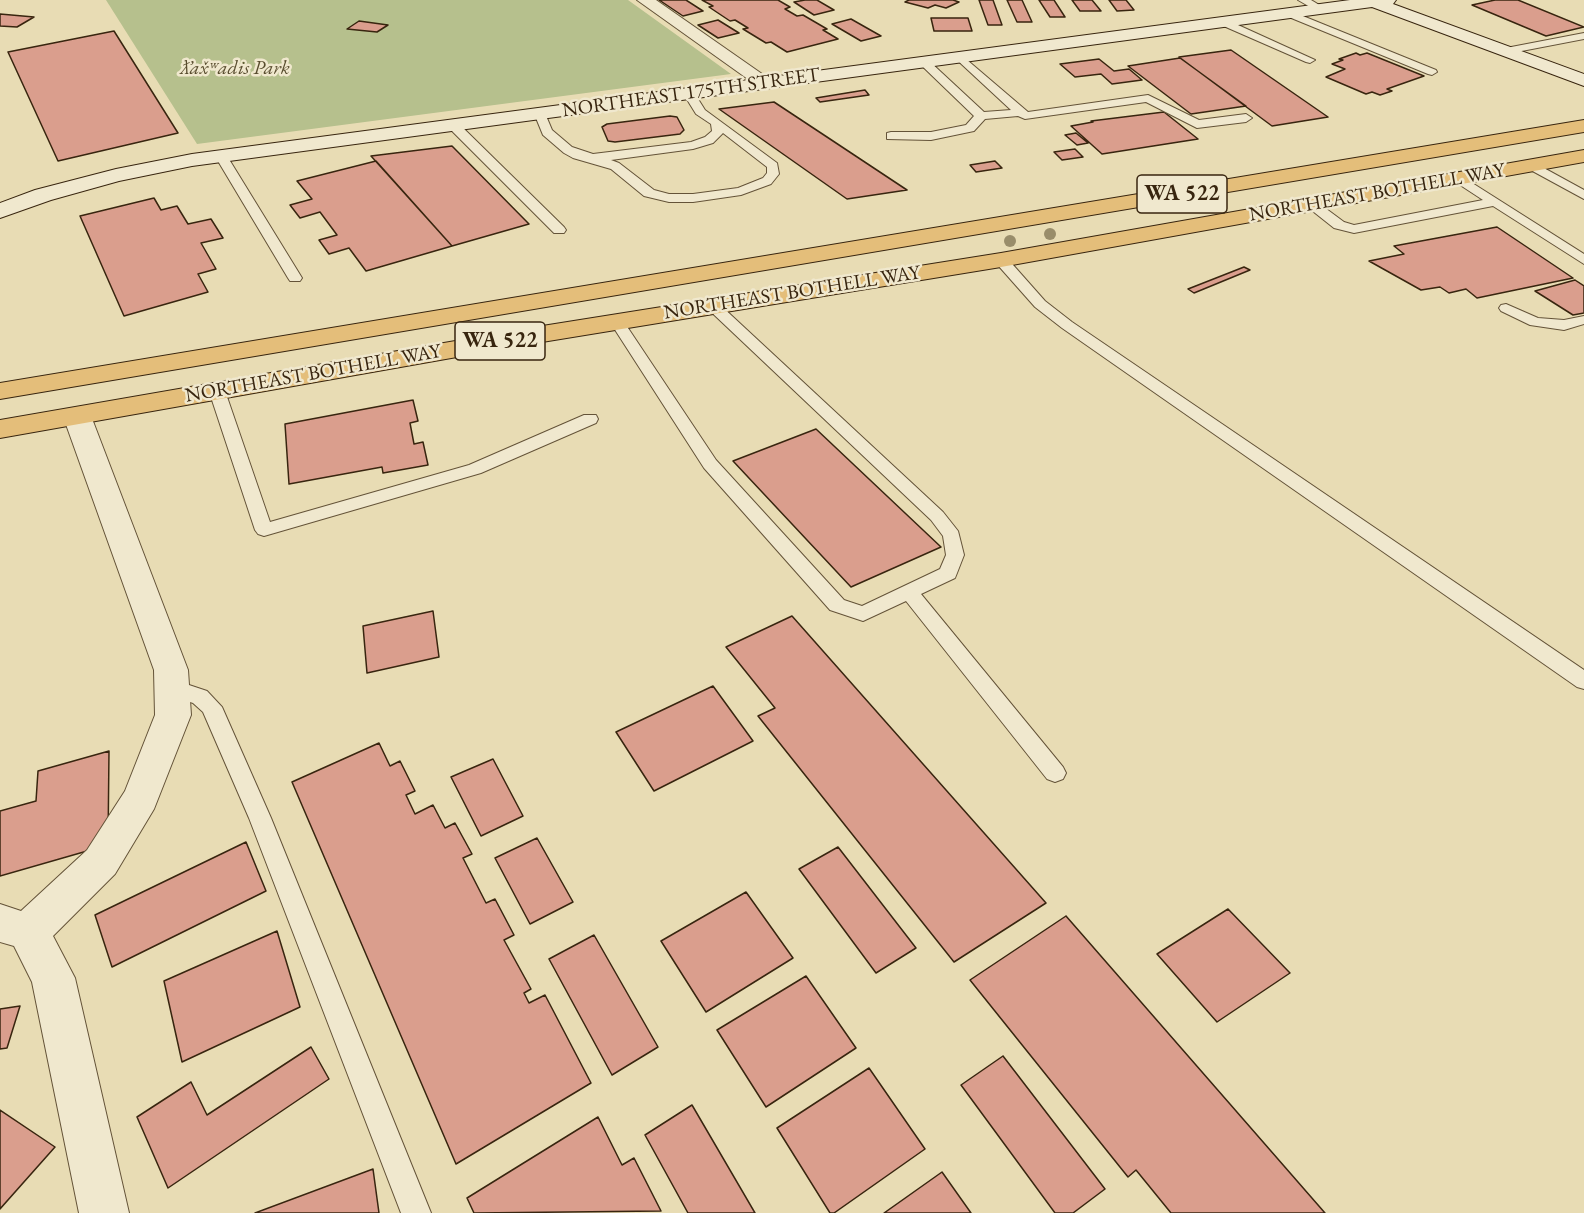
<!DOCTYPE html>
<meta charset="utf-8">
<style>
body{margin:0}
canvas{display:block;background:#e8dcb4}
</style>
<canvas width="1584" height="1213"></canvas>
<script>
const g = document.querySelector('canvas').getContext('2d');
g.lineJoin = 'round';
function fill(path, color) {
  g.fillStyle = color;
  g.fill(path, 'evenodd');
}
function shape(rows) {
  const path = new Path2D();
  for (const r of rows) {
    path.moveTo(r[0], r[1]);
    for (let i = 2; i < r.length; i += 2) path.lineTo(r[i], r[i + 1]);
  }
  return path;
}
function trace(path, color, width, dash) {
  g.strokeStyle = color;
  g.lineWidth = width;
  g.lineCap = dash ? 'butt' : 'round';
  g.setLineDash(dash || []);
  g.stroke(path);
}
function write(font, color, halo, rows, align = 'center') {
  g.font = font + ' "EB Garamond",serif';
  g.lineWidth = 5;
  g.setLineDash([]);
  g.textBaseline = 'middle';
  g.strokeStyle = halo;
  g.fillStyle = color;
  for (const [text, x, y, turn = 0] of rows) {
    g.save();
    g.translate(x, y);
    g.rotate((+turn || 0) * Math.PI / 180);
    g.textAlign = isNaN(turn) ? turn : align;
    if (halo) g.strokeText(text, 0, 0);
    g.fillText(text, 0, 0);
    g.restore();
  }
}
fill(shape([
 [106,0,628,0,731,74,197,144]
]), '#b6c08d');
const building = shape([
 [659,0,686,0,703,11,683,16,659,0],
 [702,0,778,0,790,7,785,9,797,16,803,15,827,29,823,30,838,39,787,52,771,42,766,43,743,29,748,28,735,20,730,21,709,7,713,6,702,0],
 [805,0,817,0,834,10,814,15,794,2,805,0],
 [909,0,953,0,959,2,946,8,935,5,928,8,905,2,909,0],
 [979,0,993,0,1002,25,988,25,979,0],
 [1007,0,1022,0,1032,22,1017,22,1007,0],
 [1039,0,1054,0,1065,17,1050,17,1039,0],
 [1072,0,1092,0,1101,11,1080,11,1072,0],
 [1109,0,1126,0,1134,10,1117,11,1109,0],
 [1495,0,1518,0,1584,27,1546,36,1472,5,1495,0],
 [0,14,34,17,17,27,0,26,0,14],
 [931,18,968,18,972,31,934,31,931,18],
 [851,19,881,36,861,41,832,24,851,19],
 [718,20,739,33,718,38,698,25,718,20],
 [359,21,388,25,377,32,347,29,359,21],
 [114,31,178,133,58,161,8,52,114,31],
 [1231,50,1328,117,1272,126,1179,57,1231,50],
 [1356,53,1360,55,1367,53,1424,76,1387,89,1392,91,1380,95,1372,92,1366,94,1326,77,1345,69,1332,64,1343,60,1339,59,1356,53],
 [1180,58,1246,106,1191,114,1128,66,1180,58],
 [1099,59,1114,71,1129,69,1142,80,1112,84,1101,74,1075,77,1060,64,1099,59],
 [865,90,869,95,820,102,816,98,865,90],
 [774,102,830,139,907,190,847,199,719,109,774,102],
 [1164,112,1198,139,1102,154,1071,126,1093,122,1091,121,1164,112],
 [670,116,677,117,684,130,680,134,615,142,608,141,602,127,607,124,670,116],
 [1076,133,1088,143,1077,145,1065,135,1076,133],
 [452,146,529,224,452,246,371,156,452,146],
 [1075,149,1083,157,1062,160,1054,152,1075,149],
 [376,161,452,246,366,271,349,248,329,254,319,240,337,235,320,212,300,218,290,205,312,199,297,181,376,161],
 [995,161,1002,168,976,172,970,165,995,161],
 [154,198,161,210,177,206,188,224,211,219,223,238,201,243,216,269,198,274,208,292,124,316,80,216,154,198],
 [1497,227,1573,278,1477,298,1466,289,1449,293,1440,287,1421,290,1369,261,1404,254,1394,246,1497,227],
 [1244,267,1250,270,1194,293,1188,289,1244,267],
 [1575,280,1584,286,1584,313,1573,315,1535,291,1575,280],
 [413,400,418,421,410,423,414,444,423,442,428,465,383,473,382,467,289,484,285,424,413,400],
 [816,429,941,547,851,587,733,461,816,429],
 [433,611,439,657,367,673,363,626,433,611],
 [792,616,1046,903,954,962,758,716,775,708,726,647,792,616],
 [713,686,753,741,654,791,616,732,713,686],
 [379,743,390,766,400,761,415,791,406,795,415,814,433,805,445,828,455,823,472,854,463,858,486,903,495,899,514,935,504,940,531,989,524,993,529,1003,545,995,591,1083,456,1164,292,782,379,743],
 [109,751,108,845,0,876,0,811,36,801,38,771,109,751],
 [493,759,523,816,481,836,451,777,493,759],
 [537,838,573,902,530,924,495,858,537,838],
 [246,842,266,891,112,967,95,915,246,842],
 [838,847,916,948,876,973,799,869,838,847],
 [746,892,793,958,706,1012,661,941,746,892],
 [1228,909,1290,973,1217,1022,1157,954,1228,909],
 [1066,916,1325,1213,1171,1213,1136,1170,1128,1177,970,980,1066,916],
 [277,931,300,1007,182,1062,164,981,277,931],
 [594,935,658,1047,612,1075,549,959,594,935],
 [806,976,856,1048,766,1107,717,1030,806,976],
 [20,1006,7,1048,0,1049,0,1009,20,1006],
 [311,1047,329,1079,168,1188,137,1117,191,1082,207,1115,311,1047],
 [1003,1056,1105,1189,1073,1213,1055,1213,961,1085,1003,1056],
 [869,1068,925,1149,834,1213,830,1213,777,1128,869,1068],
 [692,1105,755,1213,688,1213,645,1135,692,1105],
 [0,1110,55,1147,0,1209,0,1110],
 [598,1117,622,1165,634,1158,661,1211,474,1213,467,1198,598,1117],
 [373,1169,379,1213,255,1213,373,1169],
 [942,1172,971,1213,884,1213,942,1172]
]);
fill(building, '#da9e8d');
trace(building, '#38250f', 1.5);
const lane = shape([
 [1298,0,1311,0,1326,9,1317,11,1298,0],
 [1288,10,1436,70,1437,72,1432,75,1428,74,1284,15,1283,13,1288,10],
 [1219,20,1227,20,1315,60,1310,63,1306,62,1219,24,1219,20],
 [1584,33,1584,39,1506,54,1501,51,1506,48,1584,33],
 [960,54,1028,112,1148,95,1199,120,1246,114,1252,118,1246,122,1197,128,1146,102,1025,119,1018,116,985,119,974,131,931,140,887,139,887,133,891,132,931,132,966,125,974,116,920,64,920,60,924,59,928,60,984,112,1011,110,956,59,956,55,960,54],
 [689,90,693,91,705,110,777,163,779,174,771,184,741,195,693,202,669,202,644,196,611,169,573,158,564,153,543,135,534,113,536,111,544,111,552,130,572,147,593,154,691,142,705,137,712,131,711,124,696,114,683,93,689,90],
 [723,133,767,167,767,173,763,178,738,188,693,194,669,194,654,190,619,163,611,160,693,149,713,143,723,133],
 [453,121,457,122,564,227,566,230,564,233,554,233,449,128,447,125,453,121],
 [221,152,227,156,302,278,300,281,290,281,288,278,215,156,221,152],
 [1531,161,1584,190,1584,199,1527,168,1525,165,1527,162,1531,161],
 [1458,174,1584,254,1584,264,1493,206,1354,233,1334,228,1305,205,1307,202,1317,202,1344,222,1354,225,1483,200,1454,181,1452,178,1454,175,1458,174],
 [1001,256,1006,257,1045,301,1072,322,1584,670,1584,689,1577,687,1062,328,1035,307,996,263,994,260,1001,256],
 [713,302,718,303,943,512,958,531,964,555,957,573,955,578,921,594,1063,767,1066,773,1063,779,1055,782,1047,779,906,601,863,621,830,610,704,468,610,322,612,319,622,319,716,460,844,600,862,606,940,569,946,555,943,536,931,520,708,309,706,306,708,303,713,302],
 [1506,304,1538,318,1564,320,1584,316,1584,324,1564,330,1530,325,1501,311,1499,308,1501,305,1506,304],
 [217,386,225,391,270,522,469,465,584,415,596,415,598,419,596,423,481,473,264,536,258,534,255,530,209,391,217,386],
 [171,679,207,691,222,707,271,818,431,1213,401,1213,249,818,203,712,193,703,164,693,161,687,164,681,171,679]
]);
const street = shape([
 [637,0,656,0,775,83,773,87,766,89,759,87,637,0],
 [77,408,87,410,91,416,188,670,191,715,154,809,115,874,53,936,75,978,129,1213,79,1213,32,982,14,946,0,942,0,904,21,911,87,850,125,791,155,715,154,670,63,416,67,410,77,408]
]);
const secondary = shape([
 [1350,0,1396,0,1393,4,1584,74,1584,86,1372,7,192,166,119,181,51,200,0,218,0,203,35,190,116,169,192,154,1350,0]
]);
const primary = shape([
 [1584,120,1584,132,0,399,0,383,1584,120],
 [1584,150,1584,162,1001,267,536,343,0,438,0,420,536,327,1001,253,1584,150]
]);
trace(lane, '#645338', 2);
trace(street, '#645338', 2);
trace(secondary, '#38250f', 2);
trace(primary, '#38250f', 2);
fill(lane, '#f0e8ce');
fill(street, '#f0e8ce');
fill(secondary, '#f0e8ce');
fill(primary, '#e4be7a');
g.fillStyle = '#998d6a';
for (const [x, y] of [
 [1050,234],
 [1010,241]
]) {
  g.beginPath();
  g.arc(x, y, 6, 0, 2 * Math.PI);
  g.fill();
}
write('italic 20px', '#584c2e', '#f0e8ce', [
 ["ƛ̕ax̌ʷadis Park",235,69]
]);
write('20px', '#38250f', '#f0e8ce', [
 ["NORTHEAST 175TH STREET",691,93,-8],
 ["NORTHEAST BOTHELL WAY",1377,193,-10],
 ["NORTHEAST BOTHELL WAY",792,293,-9],
 ["NORTHEAST BOTHELL WAY",313,374,-10]
]);
for (const [x, y, w] of [
 [1182,194,90],
 [500,341,90]
]) {
  const box = new Path2D();
  box.roundRect(x - w / 2, y - 19, w, 38, 4.5);
  g.fillStyle = '#f0e8ce';
  g.fill(box);
  trace(box, '#38250f', 1.5);
}
write('bold 22px', '#38250f', null, [
 ["WA 522",1182,194],
 ["WA 522",500,341]
]);
</script>
